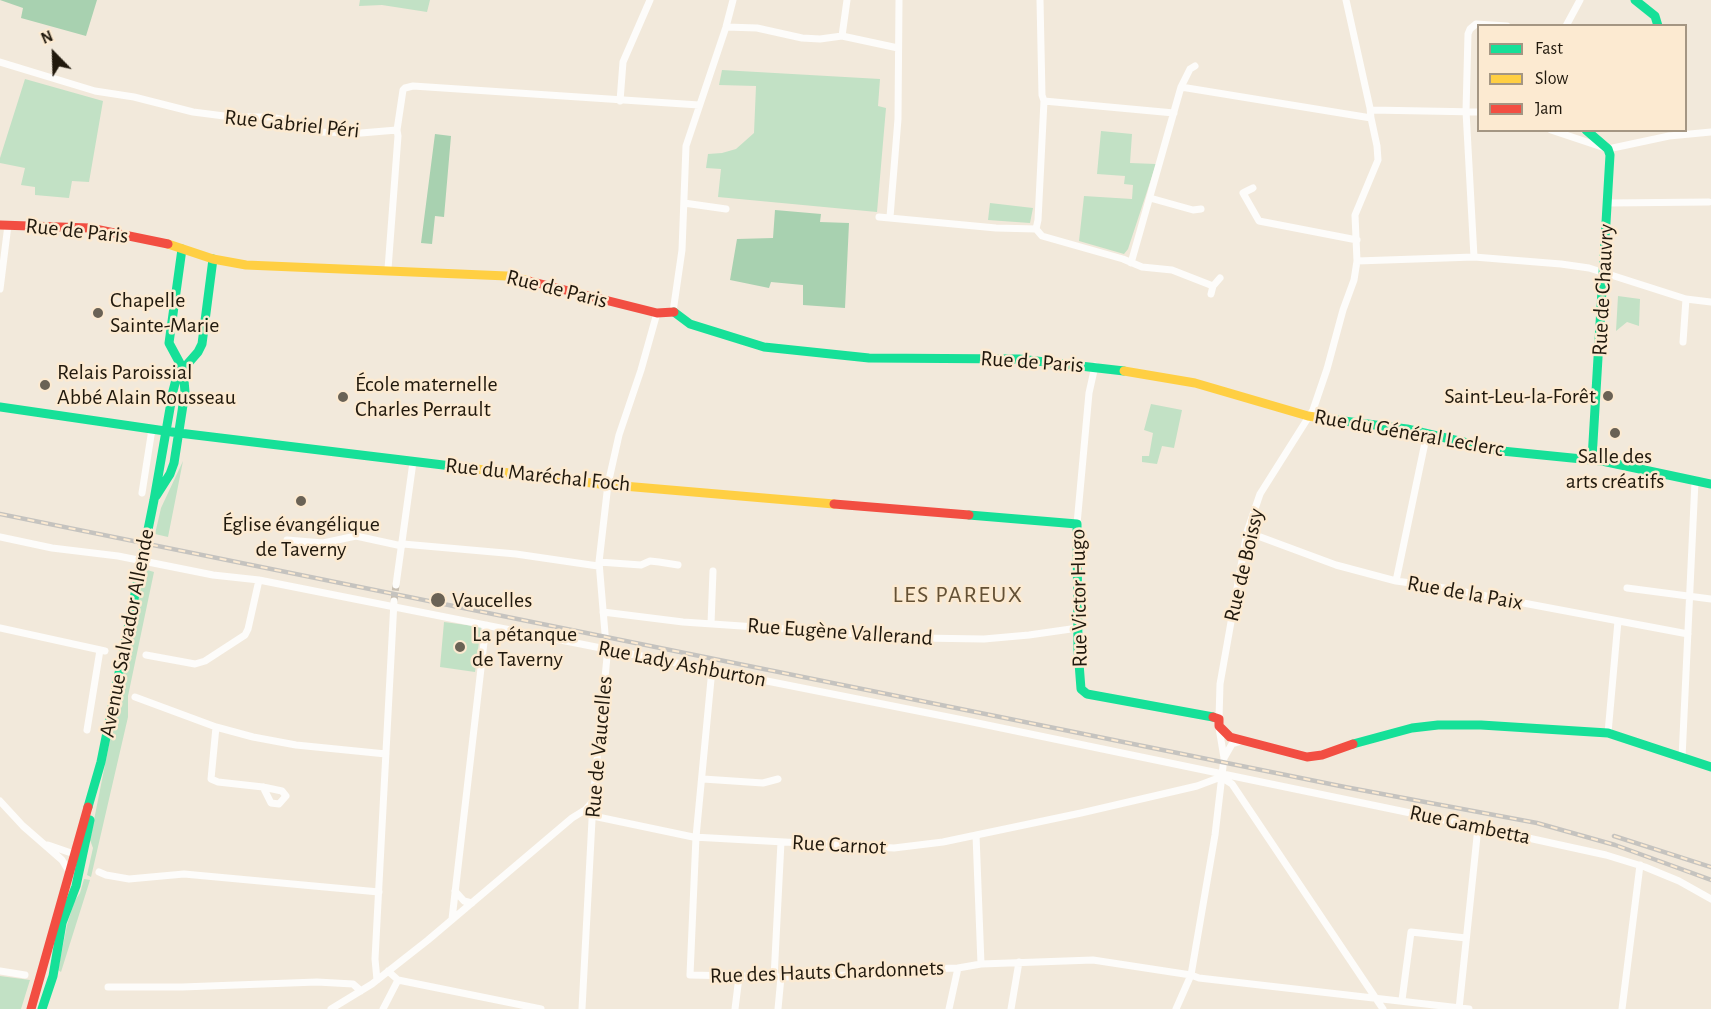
<!DOCTYPE html>
<meta charset="utf-8">
<style>
body{margin:0}
#map{position:relative;width:1711px;height:1009px;overflow:hidden;background:#f2e9db;font-family:"Alegreya Sans",sans-serif}
canvas{display:block}
.legend{position:absolute;left:1477px;top:24px;width:210px;height:108px;box-sizing:border-box;background:#fcead1;border:2px solid #a49683;margin:0;padding:8px 10px;list-style:none;font-size:18px;color:#21190d}
.legend li{display:flex;align-items:center;gap:12px;height:30px}
.legend b{width:30px;border:2px solid #a49683}
.north{position:absolute;left:24px;top:24px;width:60px;height:60px;-webkit-text-stroke:4px #fcead1;paint-order:stroke;rotate:337deg;font-size:16px;font-weight:700;line-height:24px;text-align:center;color:#21190d}
.north::after{content:'';display:block;margin:auto;width:21px;height:27px;background:#21190d;clip-path:polygon(50% 0,100% 100%,50% 72%,0 100%)}
</style>
<div id="map">
<canvas width="1711" height="1009"></canvas>
<ul class="legend">
<li><b style="height:8px;background:#16e098"></b>Fast</li>
<li><b style="height:8px;background:#ffcf43"></b>Slow</li>
<li><b style="height:8px;background:#f24e42"></b>Jam</li>
</ul>
<div class="north">N</div>
</div>
<script>
const g = document.querySelector('canvas').getContext('2d');
g.lineJoin = 'round';
function fill(path, color) {
  g.fillStyle = color;
  g.fill(path, 'evenodd');
}
function shape(rows) {
  const path = new Path2D();
  for (const r of rows) {
    path.moveTo(r[0], r[1]);
    for (let i = 2; i < r.length; i += 2) path.lineTo(r[i], r[i + 1]);
  }
  return path;
}
function trace(path, color, width, dash) {
  g.strokeStyle = color;
  g.lineWidth = width;
  g.lineCap = dash ? 'butt' : 'round';
  g.setLineDash(dash || []);
  g.stroke(path);
}
function write(font, color, halo, rows, align = 'center') {
  g.font = font + ' "Alegreya Sans",sans-serif';
  g.lineWidth = 5;
  g.setLineDash([]);
  g.textBaseline = 'middle';
  g.strokeStyle = halo;
  g.fillStyle = color;
  for (const [text, x, y, turn = 0] of rows) {
    g.save();
    g.translate(x, y);
    g.rotate((+turn || 0) * Math.PI / 180);
    g.textAlign = isNaN(turn) ? turn : align;
    if (halo) g.strokeText(text, 0, 0);
    g.fillText(text, 0, 0);
    g.restore();
  }
}
fill(shape([
 [360,0,430,0,427,12,382,5,359,6],
 [722,70,880,79,878,106,886,108,877,212,718,197,721,169,706,168,708,154,722,153,736,149,754,133,756,86,719,85],
 [25,79,103,101,89,182,72,181,69,198,35,195,35,187,21,185,25,168,0,163,0,158],
 [1101,131,1132,134,1130,163,1156,164,1128,249,1124,254,1079,241,1084,196,1132,199,1133,185,1124,184,1125,176,1097,174],
 [990,203,1033,208,1030,223,988,220],
 [1618,296,1640,299,1639,326,1627,322,1616,331],
 [1151,404,1182,410,1174,448,1162,446,1157,464,1142,462,1142,456,1149,456,1153,433,1144,430],
 [183,461,168,537,155,534,161,508],
 [144,569,154,572,128,696,128,717,91,877,87,875,93,848,90,840],
 [444,622,481,627,475,672,440,667],
 [84,879,90,880,61,972,58,970,67,925,74,902,80,893],
 [0,976,30,980,21,1009,0,1009]
]), '#c2e1c5');
fill(shape([
 [0,0,97,0,86,36,21,18,23,8],
 [435,134,451,136,444,217,435,216,432,244,421,243],
 [775,210,821,214,820,222,849,223,845,308,803,305,803,285,771,282,769,288,730,280,737,239,773,238]
]), '#a8d1b0');
trace(shape([
 [394,601,396,585]
]), '#c8bfb2', 7, [7, 3.5]);
trace(shape([
 [1040,0,1042,95,1044,101,1174,113],
 [1566,26,1580,0],
 [726,27,757,28,802,38,820,39,842,36,898,48],
 [842,36,847,0],
 [0,62,95,91,134,97,193,112,232,117,270,117,286,120,322,132,361,133,397,130],
 [1181,87,1371,118],
 [620,101,623,62,650,0],
 [1371,110,1478,112],
 [1551,130,1608,149,1669,136,1711,132],
 [1253,188,1243,193,1259,221,1357,240],
 [1150,198,1193,210,1201,209],
 [684,203,726,209],
 [1608,203,1709,202],
 [879,217,996,228,1036,229,1042,236,1123,259,1142,267,1172,270,1213,286],
 [890,217,898,119,899,0],
 [1036,229,1038,220,1044,101],
 [1474,257,1466,111,1468,34,1470,29,1476,24,1507,26],
 [1357,261,1474,257,1561,264,1589,268,1686,299,1711,302],
 [1131,263,1181,87,1190,69,1195,66],
 [388,269,398,136,397,130,403,90,405,88,413,86,699,105],
 [0,289,8,225],
 [1211,294,1213,286,1220,278],
 [673,312,682,250,686,146,726,27,733,0],
 [1683,342,1686,299],
 [142,493,152,429],
 [1077,524,1089,393,1095,366],
 [1247,532,1336,565,1396,581,1433,586,1688,634],
 [0,537,52,548,118,556,213,575,259,580,963,720,1478,827,1606,855,1645,867,1679,881,1711,899],
 [287,540,323,543,356,536,402,546],
 [403,544,516,554,598,566],
 [599,562,641,565,650,561,659,562,678,565],
 [1396,581,1427,433],
 [396,585,413,462],
 [1627,588,1711,599],
 [603,612,683,622,918,638,984,639,1029,635,1078,628],
 [711,624,713,571],
 [0,628,105,651],
 [146,655,195,664,205,661,245,635,248,629,259,580],
 [712,669,696,837,690,975,781,977,885,974,922,969,958,968],
 [135,697,216,727,253,737,296,745,386,754],
 [1219,719,1220,684,1247,532,1260,494,1313,410,1327,369,1343,310,1354,280,1357,261,1355,215,1378,160,1377,146,1371,118,1370,108,1346,0],
 [216,727,211,779,218,782,263,787,282,791,286,796,279,804,271,803,263,787],
 [1219,728,1224,758],
 [87,730,100,650],
 [1608,733,1618,621],
 [1682,758,1695,481],
 [1221,777,1232,784,1383,1009],
 [703,779,763,783,778,779],
 [0,801,23,826,62,860,70,873],
 [593,816,693,837,894,848,943,842,1081,813,1197,786,1221,777],
 [48,845,77,855],
 [99,872,106,875,129,879,184,874,379,892],
 [455,891,464,901,472,903],
 [452,919,486,625],
 [981,964,1093,960,1191,975,1199,978,1469,1009],
 [0,971,25,975],
 [388,971,398,980,541,1009],
 [774,978,781,842],
 [377,980,375,959,394,601],
 [108,987,182,987,317,982,353,984,361,991],
 [1402,1000,1411,932,1466,938],
 [331,1009,372,984,428,940,572,818,585,810,593,801],
 [383,1009,398,980],
 [582,1009,593,801,607,657,599,562,608,484,619,435,641,370,657,313],
 [735,1009,739,977],
 [778,1009,781,977],
 [949,1009,958,968,981,964,976,835],
 [1011,1009,1019,962],
 [1176,1009,1191,975,1215,835,1224,758,1232,744,1241,741],
 [1459,1009,1478,827],
 [1622,1009,1640,865]
]), '#fdfcfa', 7);
trace(shape([
 [1635,0,1655,16,1658,26],
 [1586,130,1608,149,1610,155,1592,459],
 [674,312,690,324,764,347,869,358,1019,359,1124,371],
 [0,407,179,433,468,468],
 [1328,419,1407,429,1502,451,1602,461,1711,484],
 [156,496,170,474,174,463,185,392,183,369,169,343,182,249],
 [969,515,1077,524,1078,650,1081,689,1087,694,1213,717],
 [1353,744,1412,728,1438,725,1481,725,1608,733,1711,767],
 [88,807,101,762,154,500,173,391,177,376,198,352,202,344,213,259],
 [42,1009,53,976,62,923,76,886,90,820]
]), '#16e098', 9);
trace(shape([
 [168,244,213,259,246,265,507,276,529,281],
 [1124,371,1195,383,1308,416,1328,419],
 [468,468,600,484,834,504]
]), '#ffcf43', 9);
trace(shape([
 [0,225,90,228,168,244],
 [529,281,657,313,674,312],
 [834,504,969,515],
 [1213,717,1219,719,1219,726,1230,737,1307,757,1322,755,1353,744],
 [31,1009,88,807]
]), '#f24e42', 9);
const rail = shape([
 [0,514,1345,787,1537,823,1615,845,1711,880],
 [1614,836,1711,867]
]);
trace(rail, '#c5c3bf', 4.5);
trace(rail, '#fcead1', 2, [7]);
for (const [x, y, r, color] of [
 [98,313,6,"#6a6255"],
 [45,385,6,"#6a6255"],
 [1608,396,6,"#6a6255"],
 [343,397,6,"#6a6255"],
 [1615,433,6,"#6a6255"],
 [301,501,6,"#6a6255"],
 [438,600,8,"#6a6255"],
 [460,647,6,"#6a6255"]
]) {
  const dot = new Path2D();
  dot.arc(x, y, r, 0, 2 * Math.PI);
  g.fillStyle = color;
  g.fill(dot);
  trace(dot, '#fcead1', 2);
}
write('22px', '#21190d', '#fcead1', [
 ["Rue Gabriel Péri",292,124,6],
 ["Rue de Paris",77,231,6],
 ["Rue de Paris",557,289,14],
 ["Rue de Chauvry",1603,290,-87],
 ["Rue de Paris",1032,362,4],
 ["Rue du Général Leclerc",1409,433,10],
 ["Rue du Maréchal Foch",538,475,6],
 ["Rue de Boissy",1244,565,-77],
 ["Rue de la Paix",1465,593,10],
 ["Rue Victor Hugo",1079,598,-91],
 ["Rue Eugène Vallerand",840,632,4],
 ["Avenue Salvador Allende",127,633,-79],
 ["Rue Lady Ashburton",682,664,11],
 ["Rue de Vaucelles",599,747,-85],
 ["Rue Gambetta",1470,825,12],
 ["Rue Carnot",839,845,3],
 ["Rue des Hauts Chardonnets",827,972,-2]
]);
write('22px', '#21190d', '#fcead1', [
 ["Chapelle",110,300],
 ["Sainte-Marie",110,325],
 ["Relais Paroissial",57,372],
 ["Abbé Alain Rousseau",57,397],
 ["École maternelle",355,384],
 ["Charles Perrault",355,409],
 ["Saint-Leu-la-Forêt",1596,396,"right"],
 ["Salle des",1615,456,"center"],
 ["arts créatifs",1615,481,"center"],
 ["Église évangélique",301,524,"center"],
 ["de Taverny",301,549,"center"],
 ["Vaucelles",452,600],
 ["La pétanque",472,634],
 ["de Taverny",472,659]
], 'left');
g.letterSpacing = '1.5px';
write('24px', '#645135', '#fcead1', [
 ["LES PAREUX",958,595]
]);
g.letterSpacing = '0px';
</script>
